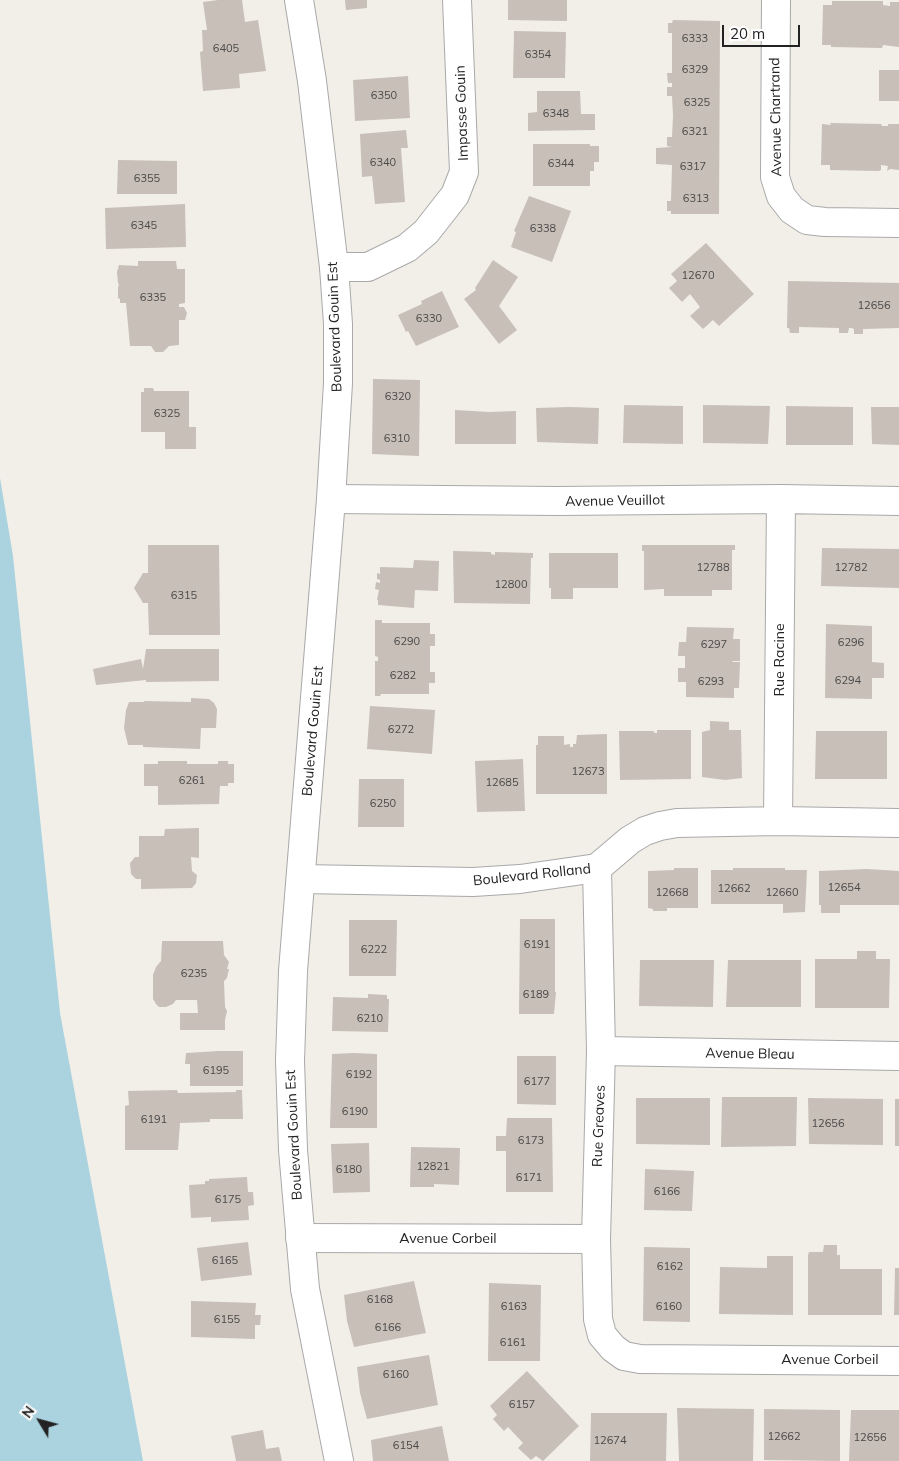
<!DOCTYPE html>
<style>
body{margin:0}
#map{position:relative;width:899px;height:1461px;overflow:hidden;background:#f2efe9;font-family:Mulish,sans-serif}
canvas{display:block}
.north{position:absolute;left:15px;top:1396px;width:50px;height:50px;-webkit-text-stroke:4px #fff;paint-order:stroke;rotate:307deg;font-size:14px;font-weight:700;line-height:20px;text-align:center;color:#222}
.north::after{content:'';display:block;margin:auto;width:18px;height:22px;background:#222;clip-path:polygon(50% 0,100% 100%,50% 72%,0 100%)}
.scale{position:absolute;left:722px;top:25px;width:78px;height:22px;box-sizing:border-box;border:2px solid #222;border-top:0;padding-left:6px;font-size:15px;line-height:18px;white-space:nowrap;color:#222;-webkit-text-stroke:4px #fff;paint-order:stroke}
</style>
<div id="map">
<canvas width="899" height="1461"></canvas>
<div class="north">N</div>
<div class="scale">20 m</div>
</div>
<script>
const g = document.querySelector('canvas').getContext('2d');
g.lineJoin = 'round';
function fill(path, color) {
  g.fillStyle = color;
  g.fill(path, 'evenodd');
}
function shape(rows) {
  const path = new Path2D();
  for (const r of rows) {
    path.moveTo(r[0], r[1]);
    for (let i = 2; i < r.length; i += 2) path.lineTo(r[i], r[i + 1]);
  }
  return path;
}
function trace(path, color, width, dash) {
  g.strokeStyle = color;
  g.lineWidth = width;
  g.lineCap = dash ? 'butt' : 'round';
  g.setLineDash(dash || []);
  g.stroke(path);
}
function write(font, color, halo, rows, align = 'center') {
  g.font = font + ' Mulish,sans-serif';
  g.lineWidth = 4;
  g.setLineDash([]);
  g.textBaseline = 'middle';
  g.strokeStyle = halo;
  g.fillStyle = color;
  for (const [text, x, y, turn = 0] of rows) {
    g.save();
    g.translate(x, y);
    g.rotate((+turn || 0) * Math.PI / 180);
    g.textAlign = isNaN(turn) ? turn : align;
    if (halo) g.strokeText(text, 0, 0);
    g.fillText(text, 0, 0);
    g.restore();
  }
}
fill(shape([
 [0,478,13,556,60,1013,143,1461,0,1461]
]), '#aad3df');
fill(shape([
 [218,0,242,0,245,22,258,20,266,71,239,74,240,88,203,91,200,52,203,51,202,30,207,30,203,2],
 [345,0,367,0,367,8,346,10],
 [508,0,567,0,567,21,508,20],
 [832,1,883,1,883,5,890,6,890,2,899,2,899,47,883,45,882,48,831,47,831,45,822,45,823,5,832,5],
 [673,20,720,21,719,214,671,214,671,211,667,211,667,201,671,201,672,165,656,164,656,148,672,147,667,146,667,137,672,137,673,116,672,96,667,96,667,87,672,87,672,83,668,83,667,73,672,73,672,33,668,33,668,23,672,23],
 [514,31,566,32,565,78,513,78],
 [879,70,899,70,899,101,879,101],
 [408,76,410,118,355,121,353,80],
 [537,91,580,91,581,114,595,114,595,130,528,131,528,113,537,112],
 [830,123,881,124,882,126,888,126,888,124,899,124,899,170,890,169,887,171,888,166,881,165,881,170,879,171,830,170,830,165,821,165,822,124,831,125],
 [406,130,408,148,401,148,405,202,375,204,372,176,362,177,360,134],
 [533,144,590,144,590,146,599,146,599,162,594,162,594,171,590,171,590,186,533,186],
 [118,160,177,161,177,194,117,194],
 [529,196,571,211,552,262,511,247,516,232,514,231],
 [185,204,186,247,106,249,105,208],
 [706,243,754,294,719,326,713,320,703,329,690,316,700,307,690,294,682,302,669,288,677,281,671,274],
 [493,260,518,277,499,306,517,330,499,344,464,299,476,290,475,288],
 [138,261,176,261,177,269,185,269,185,303,179,304,179,307,184,307,187,313,185,320,179,320,179,345,169,346,163,352,155,352,151,346,130,346,126,303,120,303,120,299,118,298,118,287,119,285,118,283,117,272,119,265,138,266],
 [788,281,899,283,899,328,863,329,863,334,854,334,854,329,851,328,849,328,848,333,839,333,839,328,799,327,799,333,790,333,789,328,787,328],
 [442,291,459,327,416,346,408,331,406,332,398,315,422,304,421,301],
 [373,379,420,380,419,456,372,454],
 [144,388,153,388,154,391,189,391,189,427,196,427,196,449,165,449,165,432,141,432,141,392,144,392],
 [624,405,683,406,683,444,623,443],
 [703,405,770,406,768,444,703,443],
 [786,406,853,407,853,445,786,445],
 [570,407,599,408,598,444,537,442,536,408],
 [871,407,899,407,899,445,872,444],
 [455,410,489,412,516,411,516,444,455,444],
 [148,545,219,545,220,635,149,635,148,603,143,603,134,588,143,573,148,573],
 [642,545,735,545,735,550,732,550,732,590,712,590,712,596,664,596,664,589,644,590,644,551,642,551],
 [822,548,899,549,899,588,821,586],
 [453,551,491,552,491,554,495,555,495,552,533,553,533,558,531,558,530,604,454,603],
 [549,553,618,553,618,588,573,588,573,599,551,599,551,588,549,588],
 [414,560,439,561,438,591,415,590,414,608,378,605,378,600,377,600,379,590,375,589,376,582,380,583,380,580,377,579,377,573,380,574,380,567,413,568],
 [375,620,382,620,382,623,430,623,430,634,435,634,435,646,430,646,430,672,435,672,435,683,429,683,429,694,381,694,380,696,375,696,375,661,378,661,378,657,375,656],
 [826,624,872,626,872,662,884,663,884,678,872,678,872,699,825,698],
 [687,627,734,628,733,639,740,639,740,661,732,661,733,662,740,662,739,688,734,688,734,698,686,697,686,682,678,682,678,668,685,668,685,656,678,656,679,642,686,642],
 [146,649,219,649,219,681,146,682,146,680,96,685,93,669,141,659,143,669],
 [191,698,209,699,214,703,217,709,216,728,201,728,200,749,143,747,143,745,128,745,124,728,126,710,129,702,144,702,144,701,191,702],
 [370,706,435,710,432,754,367,749],
 [710,721,729,722,729,730,741,730,742,778,725,780,702,777,702,732,710,730],
 [657,730,691,730,691,779,620,780,619,731,653,731,655,733,657,733],
 [816,731,887,731,887,779,815,779],
 [607,734,607,794,536,794,536,745,538,745,538,736,564,736,564,745,570,744,570,747,573,747,573,744,576,744,577,735],
 [523,759,525,811,477,812,475,761],
 [158,761,187,761,187,764,218,764,218,761,228,761,228,764,234,764,234,783,228,783,228,786,220,786,219,804,158,805,158,786,144,786,144,764,158,764],
 [359,779,404,779,404,827,358,827],
 [199,828,199,858,191,857,192,871,197,875,196,883,192,888,141,889,141,879,136,879,131,874,130,863,135,857,139,857,139,836,164,836,165,829],
 [674,868,698,868,698,908,667,908,667,911,653,911,653,909,648,908,648,871,674,870],
 [733,868,785,868,785,870,807,870,805,912,783,913,783,904,711,904,711,870,733,870],
 [867,869,899,871,899,905,840,905,840,913,821,913,821,905,819,905,819,871],
 [520,919,555,919,555,992,556,992,554,1014,519,1014],
 [349,920,397,920,396,976,349,976],
 [162,941,223,941,224,955,229,962,227,969,229,969,227,978,224,981,225,1007,227,1011,225,1020,225,1030,180,1030,180,1013,198,1013,197,1000,176,1000,173,1004,166,1007,159,1007,156,1004,153,999,153,975,156,967,161,961],
 [857,951,876,951,876,959,890,959,889,1008,815,1008,815,959,857,959],
 [640,960,714,960,713,1007,639,1006],
 [728,960,801,960,801,1007,726,1007],
 [368,994,387,995,387,999,389,999,388,1032,332,1031,333,997,368,998],
 [219,1051,243,1051,243,1086,190,1086,190,1064,185,1064,186,1053],
 [354,1053,377,1054,377,1128,330,1128,332,1054],
 [517,1056,556,1056,556,1105,517,1104],
 [177,1090,178,1093,236,1092,236,1090,242,1090,243,1119,210,1119,210,1122,180,1123,178,1150,125,1150,125,1106,129,1105,128,1091],
 [722,1097,797,1097,796,1146,721,1147],
 [636,1098,710,1098,710,1145,636,1144],
 [808,1098,883,1099,883,1145,809,1144],
 [895,1099,899,1099,899,1146,895,1146],
 [507,1118,552,1118,553,1192,506,1192,506,1151,496,1151,496,1136,506,1136],
 [369,1143,370,1192,333,1193,331,1144],
 [411,1147,460,1148,459,1185,434,1184,434,1187,410,1187],
 [645,1169,694,1171,692,1211,644,1210],
 [247,1177,248,1192,253,1192,254,1205,248,1206,249,1220,211,1222,211,1217,191,1218,189,1185,205,1184,205,1181,209,1181,209,1179],
 [248,1242,252,1275,201,1281,197,1248],
 [824,1245,837,1245,837,1255,840,1255,840,1269,882,1269,882,1315,808,1315,808,1255,809,1252,823,1252],
 [644,1247,690,1248,690,1322,643,1321],
 [767,1256,793,1256,793,1315,719,1314,720,1267,767,1268],
 [895,1268,899,1268,899,1315,894,1315],
 [414,1281,426,1333,354,1347,347,1321,344,1295],
 [489,1283,541,1285,540,1361,488,1361],
 [191,1301,256,1303,255,1315,261,1315,260,1325,255,1325,255,1339,191,1337],
 [429,1355,438,1405,367,1419,360,1393,357,1367],
 [527,1371,579,1426,543,1461,536,1456,531,1460,518,1448,523,1443,508,1427,504,1431,493,1419,497,1415,490,1406],
 [677,1408,754,1409,753,1461,679,1461],
 [764,1409,840,1410,840,1461,764,1460],
 [851,1410,899,1410,899,1461,849,1461],
 [591,1413,667,1413,666,1461,590,1461],
 [442,1426,449,1461,373,1461,371,1440],
 [263,1430,266,1449,279,1447,282,1461,236,1461,231,1436]
]), '#c7bfb8');
const minor = shape([
 [776,0,775,177,781,196,792,210,807,220,825,222,899,223],
 [334,267,368,267,407,248,426,232,455,195,464,172,457,0],
 [331,499,558,501,781,499,899,501],
 [778,821,781,499],
 [597,868,601,1051,596,1239,598,1319,602,1335,613,1348,624,1356,640,1359,899,1361],
 [301,879,473,882,520,879,597,868,630,840,645,831,660,826,677,823,778,821,899,823],
 [601,1051,899,1056],
 [300,1238,596,1239]
]);
const tertiary = shape([
 [299,0,312,81,334,267,338,324,338,383,331,499,293,971,290,1061,293,1150,305,1289,339,1461]
]);
trace(minor, '#a9a9a9', 30);
trace(tertiary, '#a9a9a9', 30);
trace(minor, '#fff', 28);
trace(tertiary, '#fff', 28);
write('11px', '#4b4948', null, [
 ["6333",695,39],
 ["6405",226,49],
 ["6354",538,55],
 ["6329",695,70],
 ["6350",384,96],
 ["6325",697,103],
 ["6348",556,114],
 ["6321",695,132],
 ["6340",383,163],
 ["6344",561,164],
 ["6317",693,167],
 ["6355",147,179],
 ["6313",696,199],
 ["6345",144,226],
 ["6338",543,229],
 ["12670",698,276],
 ["6335",153,298],
 ["12656",874,306],
 ["6330",429,319],
 ["6320",398,397],
 ["6325",167,414],
 ["6310",397,439],
 ["12788",713,568],
 ["12782",851,568],
 ["12800",511,585],
 ["6315",184,596],
 ["6290",407,642],
 ["6296",851,643],
 ["6297",714,645],
 ["6282",403,676],
 ["6294",848,681],
 ["6293",711,682],
 ["6272",401,730],
 ["12673",588,772],
 ["6261",192,781],
 ["12685",502,783],
 ["6250",383,804],
 ["12654",844,888],
 ["12662",734,889],
 ["12668",672,893],
 ["12660",782,893],
 ["6191",537,945],
 ["6222",374,950],
 ["6235",194,974],
 ["6189",536,995],
 ["6210",370,1019],
 ["6195",216,1071],
 ["6192",359,1075],
 ["6177",537,1082],
 ["6190",355,1112],
 ["6191",154,1120],
 ["12656",828,1124],
 ["6173",531,1141],
 ["12821",433,1167],
 ["6180",349,1170],
 ["6171",529,1178],
 ["6166",667,1192],
 ["6175",228,1200],
 ["6165",225,1261],
 ["6162",670,1267],
 ["6168",380,1300],
 ["6163",514,1307],
 ["6160",669,1307],
 ["6155",227,1320],
 ["6166",388,1328],
 ["6161",513,1343],
 ["6160",396,1375],
 ["6157",522,1405],
 ["12662",784,1437],
 ["12656",870,1438],
 ["12674",610,1441],
 ["6154",406,1446]
]);
write('14px', '#222', '#fff', [
 ["Impasse Gouin",462,113,-92],
 ["Avenue Chartrand",776,117,-91],
 ["Boulevard Gouin Est",335,327,-92],
 ["Avenue Veuillot",615,501,-1],
 ["Rue Racine",780,660,-90],
 ["Boulevard Gouin Est",313,731,-85],
 ["Boulevard Rolland",532,875,-6],
 ["Avenue Bleau",750,1054,1],
 ["Rue Greaves",599,1126,-88],
 ["Boulevard Gouin Est",294,1135,-93],
 ["Avenue Corbeil",448,1239],
 ["Avenue Corbeil",830,1360]
]);
</script>
